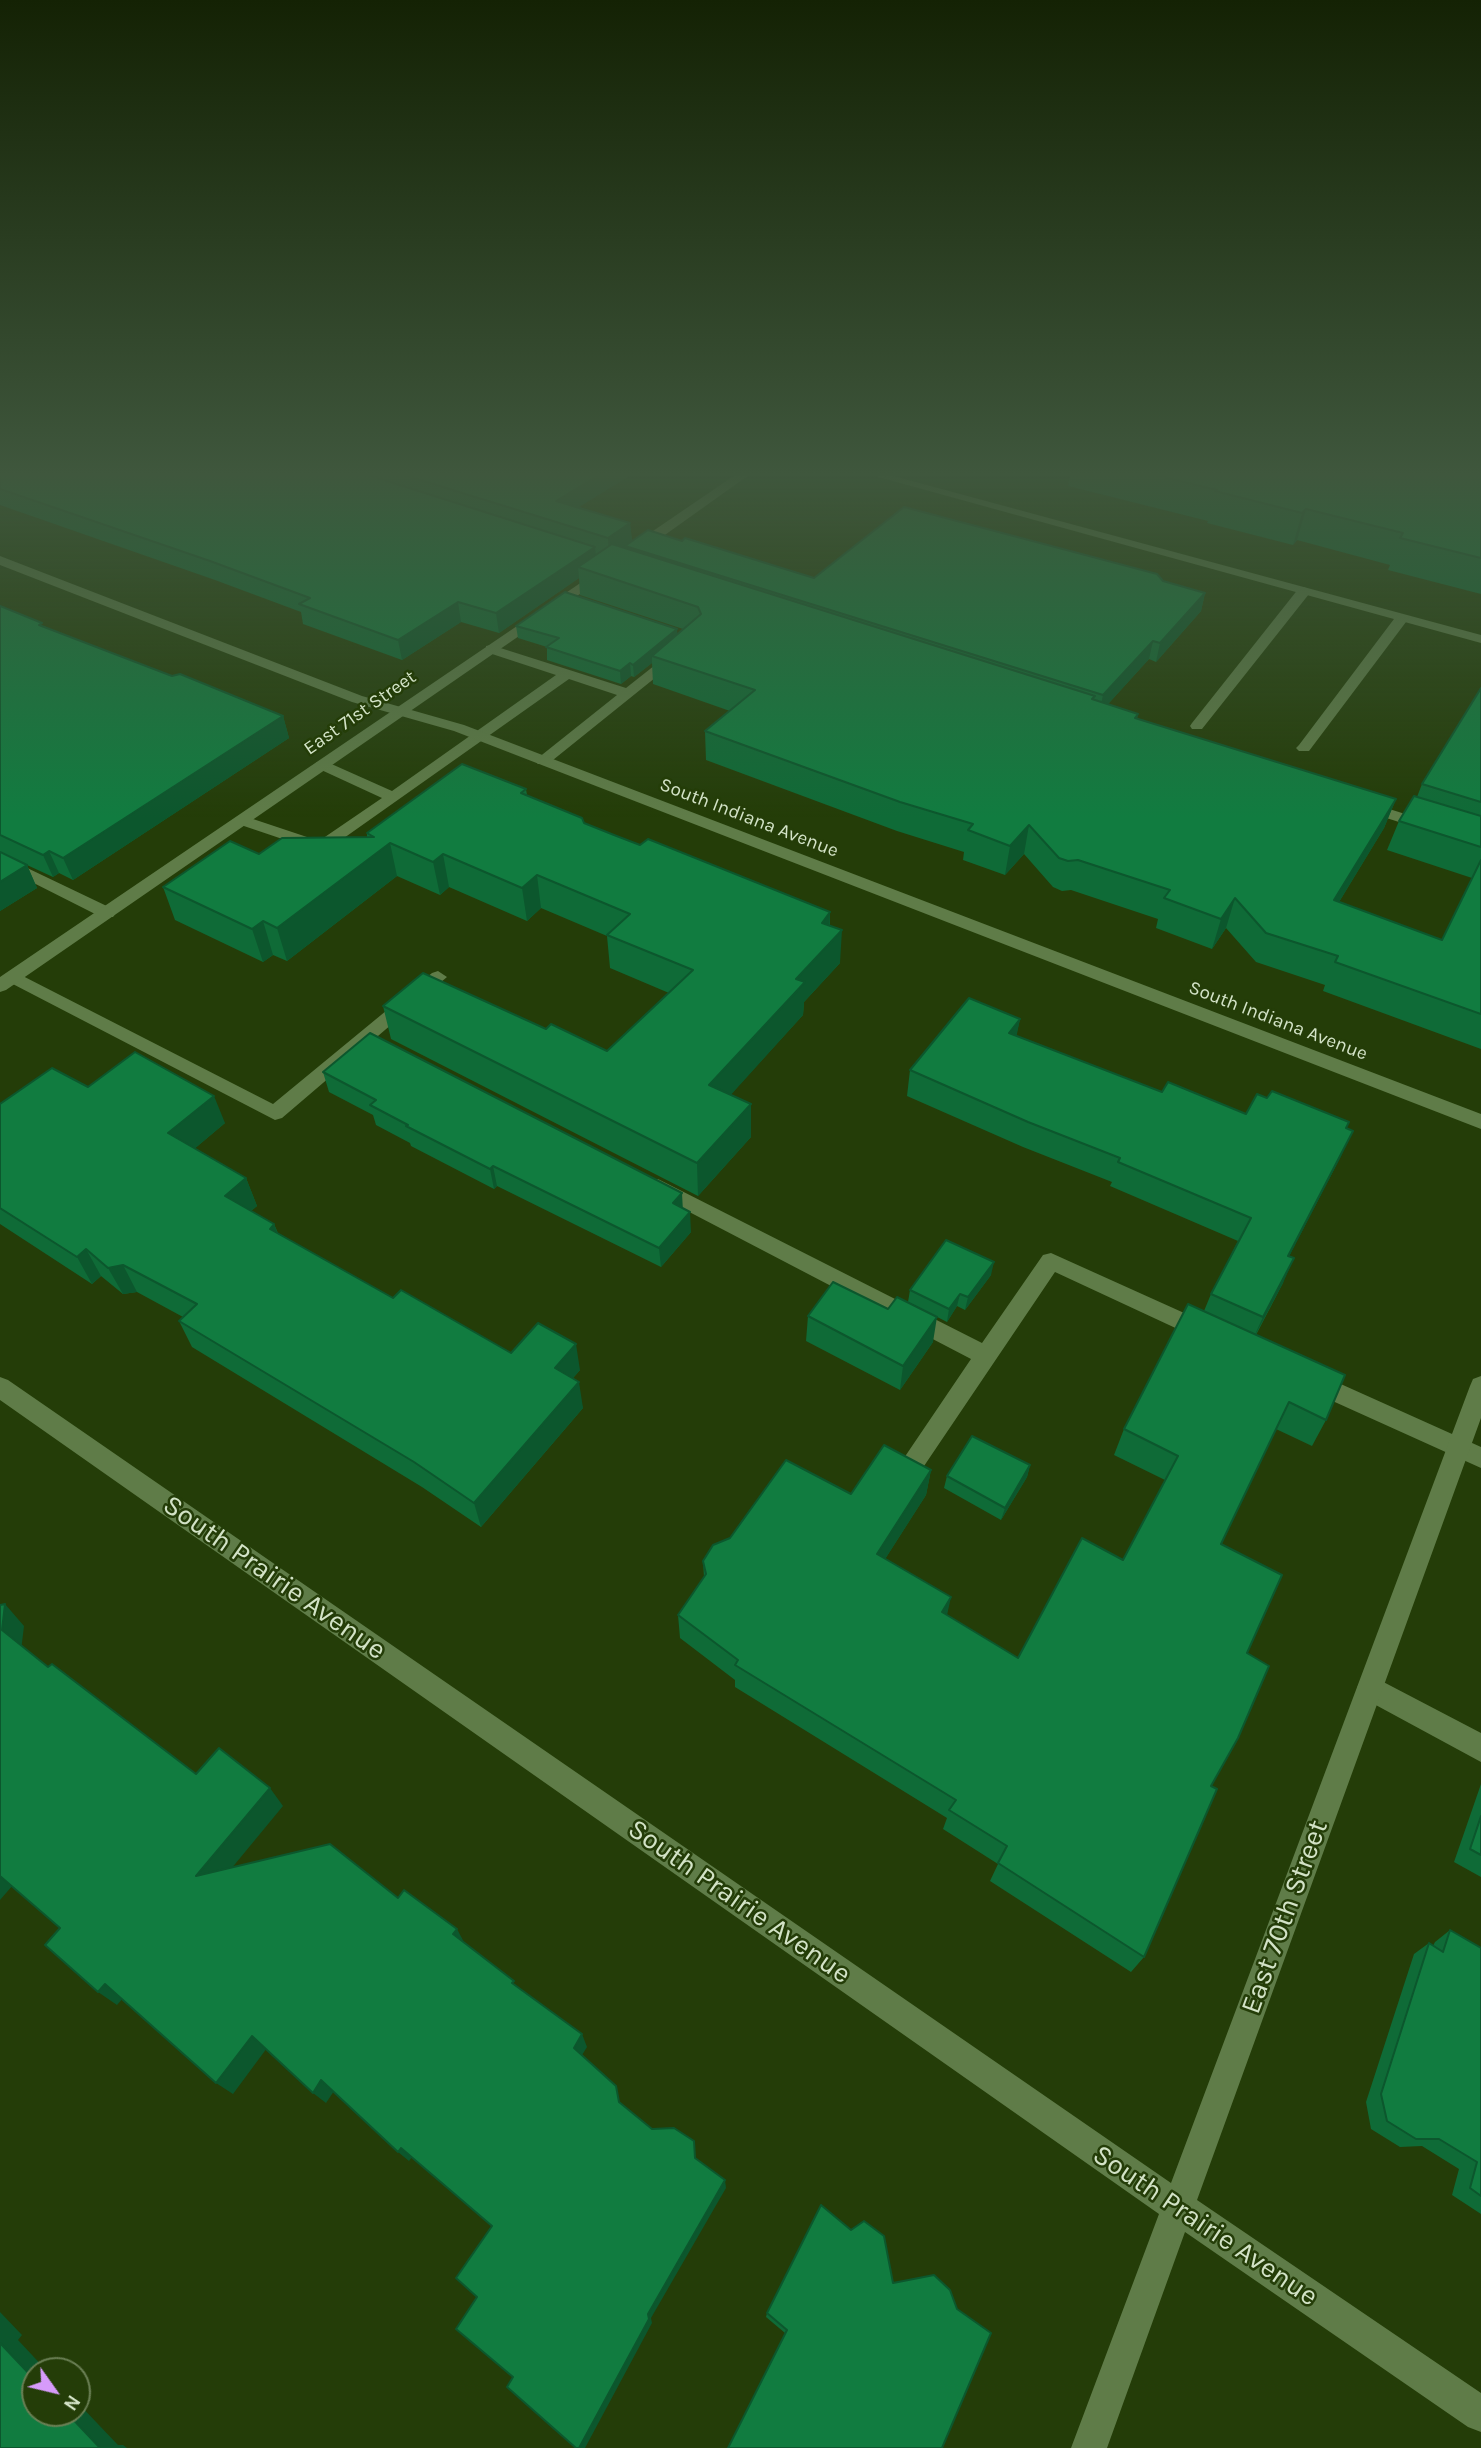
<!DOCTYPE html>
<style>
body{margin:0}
#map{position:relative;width:1481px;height:2448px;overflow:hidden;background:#243d08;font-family:Karla,sans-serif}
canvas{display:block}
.north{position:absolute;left:21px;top:2357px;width:70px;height:70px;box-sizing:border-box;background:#243d08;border:2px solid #6a7f54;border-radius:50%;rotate:124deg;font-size:19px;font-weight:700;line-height:28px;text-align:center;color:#d3e3c7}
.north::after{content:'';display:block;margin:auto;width:24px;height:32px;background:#d69bfa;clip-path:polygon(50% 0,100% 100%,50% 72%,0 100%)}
</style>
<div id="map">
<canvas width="1481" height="2448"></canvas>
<div class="north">N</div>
</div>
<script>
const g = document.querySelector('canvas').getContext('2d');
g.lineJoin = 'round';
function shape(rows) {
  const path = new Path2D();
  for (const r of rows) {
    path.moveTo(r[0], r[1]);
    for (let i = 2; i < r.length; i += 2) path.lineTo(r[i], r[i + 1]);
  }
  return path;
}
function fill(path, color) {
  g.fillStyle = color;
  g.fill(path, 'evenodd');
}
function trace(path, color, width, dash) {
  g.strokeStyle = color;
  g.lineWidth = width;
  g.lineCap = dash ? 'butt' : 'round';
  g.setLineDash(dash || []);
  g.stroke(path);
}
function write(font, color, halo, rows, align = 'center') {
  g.font = font + ' Karla,sans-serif';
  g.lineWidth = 5;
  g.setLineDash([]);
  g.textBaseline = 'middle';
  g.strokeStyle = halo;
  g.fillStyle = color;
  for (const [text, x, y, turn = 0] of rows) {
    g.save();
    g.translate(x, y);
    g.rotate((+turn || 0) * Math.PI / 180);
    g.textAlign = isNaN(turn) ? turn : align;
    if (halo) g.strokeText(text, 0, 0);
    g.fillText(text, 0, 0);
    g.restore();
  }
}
fill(shape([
 [1304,587,1311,591,1309,594,1202,729,1192,729,1190,726,1192,723,1299,588,1304,587],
 [1402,614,1409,618,1309,751,1299,751,1296,748,1299,745,1397,615,1402,614],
 [491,645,626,688,669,654,679,654,681,657,548,764,538,764,535,761,538,758,617,695,569,679,327,850,315,850,235,823,233,820,241,815,319,841,382,798,317,768,314,765,317,762,327,762,392,791,556,675,486,652,486,646,491,645],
 [1364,801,1481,838,1481,848,1358,809,1356,806,1364,801],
 [0,855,113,909,116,913,113,917,101,917,0,866,0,855],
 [13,971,273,1104,432,973,438,971,447,977,282,1118,275,1120,7,981,4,977,13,971],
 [658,1179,982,1343,1043,1255,1051,1253,1213,1326,1216,1332,1213,1338,1205,1341,1197,1338,1055,1272,922,1469,914,1472,906,1469,902,1462,906,1455,971,1359,651,1192,648,1187,651,1182,658,1179],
 [1314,1372,1481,1447,1481,1468,1306,1389,1303,1382,1306,1375,1314,1372],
 [1370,1675,1481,1733,1481,1762,1361,1697,1357,1688,1361,1679,1370,1675]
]), '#5f7c48');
fill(shape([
 [871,475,890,475,1481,635,1481,643,871,475],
 [0,556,362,696,464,725,1481,1114,1481,1129,454,731,352,702,0,565,0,556],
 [1481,1376,1481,1418,1197,2200,1481,2393,1481,2432,1468,2427,1185,2232,1107,2448,1071,2448,1159,2214,0,1400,0,1377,8,1380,1171,2183,1470,1386,1473,1379,1481,1376]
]), '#5f7c48');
fill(shape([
 [735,475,749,475,641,552,631,552,631,546,735,475],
 [601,569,606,570,606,576,6,990,0,992,0,977,601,569]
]), '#5f7c48');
fill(shape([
 [0,475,631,475,578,507,630,523,632,541,682,541,814,578,1163,581,1205,593,1201,611,1156,662,1149,659,1108,704,1138,714,1137,719,1396,799,1384,828,1339,902,1442,940,1472,878,1387,850,1399,821,1417,797,1422,784,1481,688,1481,1049,1323,991,1325,985,1256,962,1226,928,1212,949,1156,928,1158,919,1071,890,1062,891,1053,887,1024,854,1005,875,963,860,964,852,897,831,706,760,705,731,730,711,653,684,652,663,634,677,631,676,621,684,547,660,547,647,518,638,516,626,677,629,677,634,683,629,580,595,579,578,499,633,461,622,402,660,303,624,301,612,215,580,0,505],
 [1070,475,1481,475,1481,594,1388,570,1390,565,1297,540,1293,545,1207,523,1208,521,1068,486],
 [0,606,43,626,172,676,283,716,289,738,73,880,59,873,53,877,27,865,37,888,0,911],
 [526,789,527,795,584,823,640,845,830,912,830,926,840,963,804,1002,803,1015,730,1095,751,1137,698,1196,391,1039,383,1006,546,1029,607,1051,669,993,610,968,607,936,541,908,527,921,449,887,440,895,397,876,287,961,273,955,263,962,175,920,163,887,259,854,367,837,367,833],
 [1020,1019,1016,1036,1162,1092,1246,1114,1346,1128,1341,1156,1289,1256,1283,1283,1256,1335,1326,1420,1312,1446,1276,1429,1221,1544,1247,1653,1211,1786,1144,1957,1131,1972,990,1881,998,1864,943,1829,947,1818,735,1687,735,1680,680,1638,678,1615,704,1577,703,1561,851,1494,931,1470,926,1495,885,1559,947,1615,1018,1658,1123,1560,1165,1480,1114,1455,1124,1429,1204,1311,1211,1294,1238,1241,1110,1186,1112,1182,1023,1147,907,1096,910,1070],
 [323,1072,683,1208,691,1232,661,1267,497,1186,494,1189,411,1146,410,1143,376,1125,373,1115,329,1092],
 [88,1087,225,1123,194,1149,246,1178,257,1206,251,1211,274,1224,278,1233,393,1298,511,1353,580,1370,573,1378,583,1408,481,1527,422,1487,192,1347,179,1321,183,1317,137,1292,123,1294,101,1276,92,1284,0,1224,0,1104],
 [991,1275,965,1310,957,1306,947,1322,908,1302,910,1290],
 [808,1316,933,1342,900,1390,806,1341],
 [1030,1465,1027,1477,1001,1520,944,1488,947,1476],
 [1481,1784,1481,1877,1454,1862],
 [1450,1930,1481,1948,1481,2214,1452,2195,1459,2169,1422,2146,1400,2147,1371,2129,1366,2102,1414,1954,1429,1943,1433,1946,1435,1942],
 [893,2283,785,2333,766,2317,767,2313]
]), '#0f6b37');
fill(shape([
 [599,475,631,475,558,520,556,501],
 [1306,509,1297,540,1293,545,1302,513],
 [630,523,632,542,609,558,608,538],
 [595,547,597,566,578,567,579,578,499,633,496,613],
 [1205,593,1201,611,1156,662,1160,643],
 [458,602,461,622,402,660,398,640],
 [677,629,678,642,652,656,652,663,634,677,633,665],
 [1153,641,1149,659,1099,714,1103,695],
 [630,663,631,676,621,684,620,671],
 [283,716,289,738,73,880,63,858],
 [1396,799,1384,828,1322,930,1334,900],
 [1029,825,1024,854,1005,875,1010,846],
 [390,843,397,876,287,961,277,928],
 [49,851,59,873,53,877,43,855],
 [443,854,449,887,440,895,433,862],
 [27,865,37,888,0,911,0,882],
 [537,875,541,908,527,921,522,888],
 [1235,898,1226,928,1212,949,1221,919],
 [830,912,829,944,842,930,840,963,804,1002,803,1015,710,1118,709,1085,822,923],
 [263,921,273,955,263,962,252,929],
 [1020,1019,1015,1044,1009,1033],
 [214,1096,225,1123,180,1161,168,1133],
 [751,1104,751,1137,698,1196,697,1163],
 [1353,1131,1341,1156,1277,1280,1288,1256],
 [493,1166,497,1186,494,1189,490,1169],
 [246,1178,257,1206,237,1223,225,1196],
 [682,1193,683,1212,673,1203],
 [690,1212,691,1232,661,1267,659,1248],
 [274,1224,285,1252,270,1229],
 [86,1249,101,1276,92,1284,77,1257],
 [1294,1258,1283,1283,1252,1341,1263,1317],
 [994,1262,991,1275,965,1310,968,1297],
 [123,1265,137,1292,123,1294,108,1268],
 [960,1294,957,1306,947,1322,949,1309],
 [937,1317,933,1342,900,1390,903,1366],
 [576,1344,580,1370,559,1394,555,1368],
 [579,1382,583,1408,481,1527,474,1503],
 [1030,1465,1027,1477,1001,1520,1005,1508],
 [931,1470,926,1495,873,1578,877,1554],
 [951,1597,946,1620,942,1612],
 [5,1604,24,1626,21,1651,2,1630],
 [270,1788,283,1806,212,1892,196,1876],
 [0,1875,13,1885,0,1900],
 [457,1929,465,1944,453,1934],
 [105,1984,124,1997,117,2005,98,1992],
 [582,2034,587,2047,579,2060,574,2048],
 [252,2036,267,2048,233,2094,216,2083],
 [321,2080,334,2091,326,2103,313,2093],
 [401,2148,412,2157,409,2161,398,2152],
 [725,2180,726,2188,651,2318,652,2323,585,2448,579,2448,648,2314],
 [0,2312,22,2335,18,2340,47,2371,35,2371,35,2380,0,2343],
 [77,2402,118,2445,123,2445,127,2448,100,2448,67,2413,77,2413]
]), '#0c572d');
const building = shape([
 [0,475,368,475,595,547,496,613,458,602,398,640,299,604,310,598,210,561,0,489,0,475],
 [404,475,599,475,556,501,630,523,608,538,404,475],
 [1155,475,1481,475,1481,558,1400,538,1403,533,1306,509,1302,513,1215,491,1217,490,1155,475],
 [904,507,1157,574,1163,581,1205,593,1160,643,1153,641,1103,695,625,546,648,530,682,541,685,538,814,578,904,507],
 [612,544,1095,696,1092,699,1138,714,1135,718,1396,799,1334,900,1442,940,1481,860,1481,1014,1335,962,1338,956,1266,933,1235,898,1221,919,1164,898,1170,890,1078,860,1068,861,1059,858,1029,825,1010,846,968,830,973,824,900,802,705,731,755,690,652,656,701,614,698,607,578,567,612,544],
 [565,592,677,629,633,665,630,663,620,671,546,647,559,638,516,626,565,592],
 [0,606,42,623,39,625,172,676,180,674,283,716,63,858,49,851,43,855,0,835,0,606],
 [1481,688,1481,802,1422,784,1481,688],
 [462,764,526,789,521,793,582,818,584,823,614,835,640,845,648,839,830,912,822,923,842,930,796,979,805,982,709,1085,751,1104,697,1163,383,1006,423,973,546,1029,551,1024,607,1051,693,970,607,935,630,914,537,875,522,888,443,854,433,862,390,843,277,928,263,921,252,929,163,887,230,841,259,854,282,838,374,837,367,833,462,764],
 [1414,796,1481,816,1481,847,1399,821,1414,796],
 [0,852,27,865,0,882,0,852],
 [969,998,1020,1019,1009,1033,1162,1092,1168,1082,1246,1114,1257,1094,1267,1098,1272,1091,1349,1122,1346,1128,1353,1131,1288,1256,1294,1258,1263,1317,1211,1294,1251,1218,1118,1162,1120,1158,1028,1122,910,1070,969,998],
 [370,1033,682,1193,673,1203,690,1212,659,1248,493,1166,490,1169,406,1126,408,1125,370,1105,376,1100,323,1072,370,1033],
 [135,1052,214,1096,168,1133,246,1178,225,1196,274,1224,270,1229,393,1298,401,1290,511,1353,538,1323,576,1344,555,1368,579,1382,474,1503,414,1462,179,1321,197,1304,123,1265,108,1268,86,1249,77,1257,0,1208,0,1104,52,1068,88,1087,135,1052],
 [946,1240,994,1262,968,1297,960,1294,949,1309,910,1290,946,1240],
 [833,1282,888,1309,897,1297,937,1317,903,1366,808,1316,833,1282],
 [1188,1304,1345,1375,1326,1420,1289,1402,1221,1544,1282,1575,1247,1653,1269,1666,1238,1738,1211,1786,1217,1789,1144,1957,998,1863,1007,1846,949,1810,956,1800,735,1665,738,1660,678,1615,706,1574,703,1561,713,1545,730,1538,786,1460,851,1494,884,1445,931,1470,877,1554,951,1597,942,1612,1018,1658,1082,1538,1123,1560,1178,1456,1124,1429,1188,1304],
 [972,1436,1030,1465,1005,1508,947,1476,972,1436],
 [5,1604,2,1630,48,1667,52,1664,196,1774,219,1748,270,1788,196,1876,330,1844,398,1898,404,1890,457,1929,453,1934,514,1981,512,1983,582,2034,574,2048,616,2086,619,2102,652,2129,674,2128,694,2141,695,2158,725,2180,648,2314,649,2319,579,2448,576,2448,507,2387,513,2377,456,2329,477,2297,456,2278,492,2226,401,2148,398,2152,321,2080,313,2093,252,2036,216,2083,105,1984,98,1992,45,1945,60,1928,0,1876,0,1605,5,1604],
 [1481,1816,1481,1855,1470,1849,1481,1816],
 [1450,1930,1481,1948,1481,2196,1470,2188,1477,2162,1439,2139,1416,2139,1387,2121,1381,2094,1429,1943,1443,1952,1450,1930],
 [821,2205,851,2230,864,2221,884,2236,893,2283,934,2275,950,2290,957,2309,991,2333,942,2448,728,2448,787,2330,767,2313,821,2205],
 [0,2343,35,2380,35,2413,67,2413,100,2448,0,2448,0,2343]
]);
fill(building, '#117c40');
trace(building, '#0c572d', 2);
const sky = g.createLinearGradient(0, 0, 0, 818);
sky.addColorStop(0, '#142204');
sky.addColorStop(0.58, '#3f573d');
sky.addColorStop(1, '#3f573d00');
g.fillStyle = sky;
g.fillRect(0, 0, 1481, 818);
write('19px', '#d3e3c7', '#243d08', [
 ["East 71st Street",360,713,-35],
 ["South Indiana Avenue",749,818,21],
 ["South Indiana Avenue",1278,1021,21]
]);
write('28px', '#d3e3c7', '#243d08', [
 ["South Prairie Avenue",274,1578,35],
 ["South Prairie Avenue",739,1902,35],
 ["East 70th Street",1285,1917,-70],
 ["South Prairie Avenue",1205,2226,34]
]);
</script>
